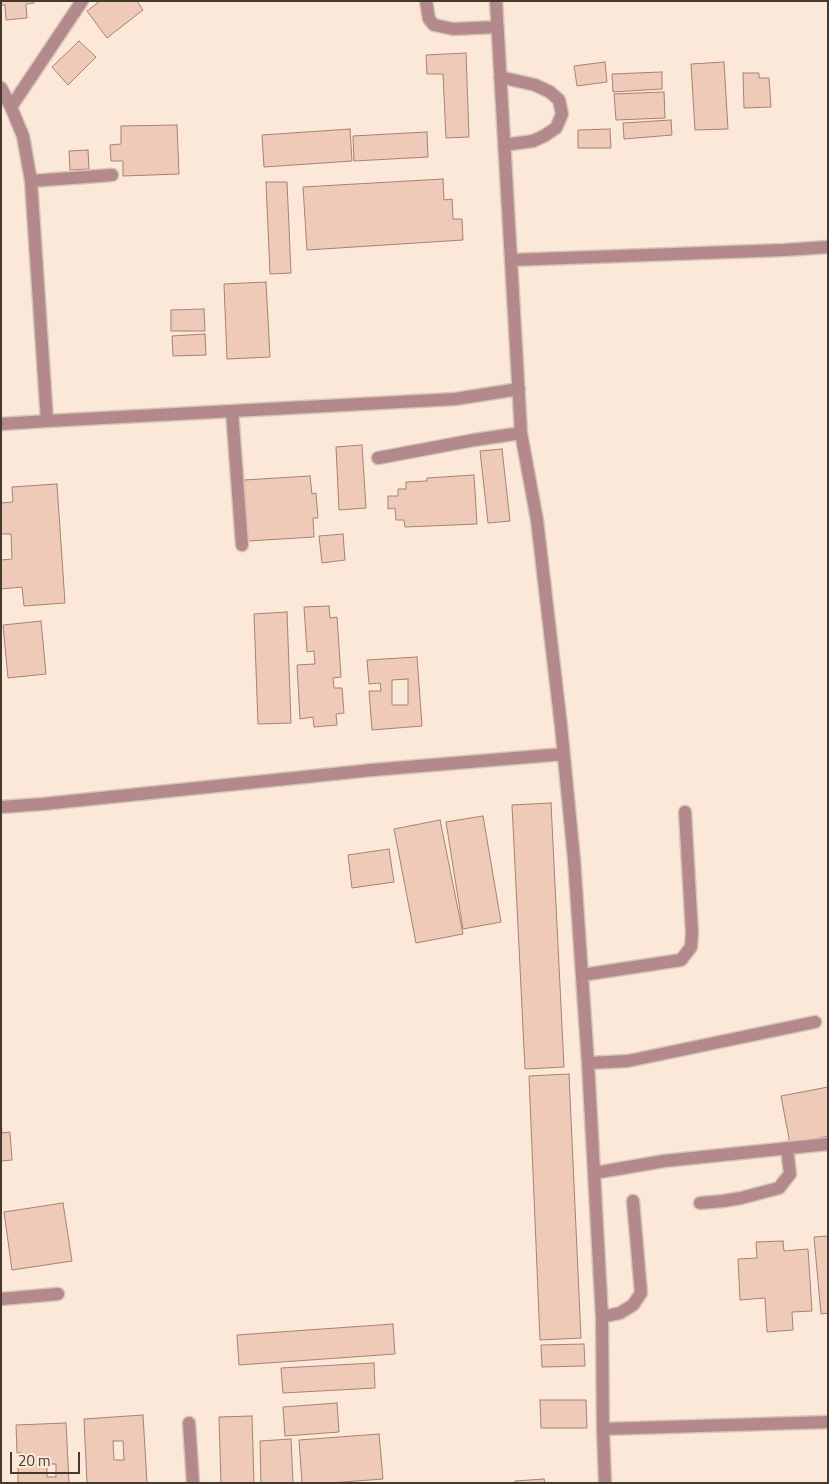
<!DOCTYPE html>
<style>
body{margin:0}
#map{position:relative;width:829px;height:1484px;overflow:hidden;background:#fbe8d8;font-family:"Titillium Web",sans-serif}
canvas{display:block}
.frame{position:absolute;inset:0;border:2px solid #45392e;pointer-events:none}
.scale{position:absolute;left:10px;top:1452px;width:70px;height:22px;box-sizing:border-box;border:2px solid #45392e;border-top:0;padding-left:6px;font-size:15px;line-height:18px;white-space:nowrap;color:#45392e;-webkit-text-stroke:4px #fbe8d8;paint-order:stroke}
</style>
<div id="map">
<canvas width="829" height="1484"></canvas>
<div class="frame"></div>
<div class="scale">20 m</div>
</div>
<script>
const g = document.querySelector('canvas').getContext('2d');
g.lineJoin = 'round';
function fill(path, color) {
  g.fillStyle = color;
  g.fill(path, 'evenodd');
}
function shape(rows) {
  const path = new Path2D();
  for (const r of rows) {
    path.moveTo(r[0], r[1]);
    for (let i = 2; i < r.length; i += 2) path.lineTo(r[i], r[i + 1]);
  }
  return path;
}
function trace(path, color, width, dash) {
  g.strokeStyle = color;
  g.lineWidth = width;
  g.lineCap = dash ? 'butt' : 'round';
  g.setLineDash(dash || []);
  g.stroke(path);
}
const building = shape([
 [1,1,34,1,34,3,26,4,27,18,6,20,5,5,1,5,1,1],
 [100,1,137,1,143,10,107,38,87,11,100,1],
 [79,41,96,57,68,85,52,67,79,41],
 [466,53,469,137,446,138,443,74,427,74,426,55,466,53],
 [605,62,607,82,577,86,574,66,605,62],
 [724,62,728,129,695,130,691,64,724,62],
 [662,72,662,89,613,92,612,74,662,72],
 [743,73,759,73,759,78,769,78,771,107,744,108,743,73],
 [664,92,665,118,616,120,614,94,664,92],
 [671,120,672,135,624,139,623,123,671,120],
 [177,125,179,174,123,176,123,161,111,161,110,145,121,144,121,126,177,125],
 [350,129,352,161,264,167,262,135,350,129],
 [610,129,611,148,578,148,578,130,610,129],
 [427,132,428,157,354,161,353,136,427,132],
 [88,150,89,169,70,170,69,151,88,150],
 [443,179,444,200,452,199,453,219,462,219,463,240,307,250,303,187,443,179],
 [266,182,287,182,291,273,270,274,266,182],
 [266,282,270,357,227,359,224,284,266,282],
 [204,309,205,331,171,331,171,310,204,309],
 [205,334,206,355,173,356,172,336,205,334],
 [362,445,366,508,339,510,336,447,362,445],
 [502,449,510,521,488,523,480,451,502,449],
 [474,475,477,524,405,527,404,520,396,520,395,508,388,509,388,496,398,496,398,489,406,489,406,482,427,481,427,478,474,475],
 [310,476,312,494,316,493,318,518,313,518,314,537,248,541,244,480,310,476],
 [57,484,65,603,24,606,22,587,1,589,1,560,12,559,11,534,1,534,1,503,13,502,12,487,57,484],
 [343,534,345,560,322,563,319,536,343,534],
 [329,606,330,618,337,617,341,677,333,678,334,688,342,688,344,713,336,714,337,725,314,727,313,717,300,719,297,665,315,664,314,651,307,652,304,607,329,606],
 [287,612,291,723,258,724,254,614,287,612],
 [41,621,46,674,8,678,3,625,41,621],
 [417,657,422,726,372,730,369,691,381,691,380,683,369,684,367,660,417,657],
 [408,679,408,705,392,705,392,680,408,679],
 [551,803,564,1067,525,1069,512,805,551,803],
 [483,816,501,922,463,929,446,822,483,816],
 [440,820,463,934,416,943,394,829,440,820],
 [389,849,394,882,352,888,348,855,389,849],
 [569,1074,581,1338,540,1340,529,1076,569,1074],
 [828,1087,828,1136,790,1144,781,1096,828,1087],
 [1,1120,2,1133,10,1132,12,1160,1,1161,1,1120],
 [63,1203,72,1261,12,1270,4,1212,63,1203],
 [828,1236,828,1313,821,1314,814,1237,828,1236],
 [783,1241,784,1251,808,1249,812,1311,792,1312,793,1330,767,1332,765,1298,740,1300,738,1259,757,1258,756,1242,783,1241],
 [393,1324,395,1354,239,1365,237,1335,393,1324],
 [584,1344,585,1366,542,1367,541,1345,584,1344],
 [374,1363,375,1388,283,1393,281,1368,374,1363],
 [540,1400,586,1400,587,1428,541,1428,540,1400],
 [337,1403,339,1432,285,1436,283,1407,337,1403],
 [143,1415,147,1483,87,1483,84,1419,143,1415],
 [113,1441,123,1441,124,1460,114,1460,113,1441],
 [252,1416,254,1483,221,1483,219,1417,252,1416],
 [66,1423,69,1483,18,1483,18,1464,23,1463,22,1453,17,1453,16,1425,66,1423],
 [47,1464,56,1464,56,1477,47,1477,47,1464],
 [379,1434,383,1479,330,1483,302,1483,299,1440,379,1434],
 [291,1439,293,1483,261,1483,260,1441,291,1439],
 [544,1479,545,1483,515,1483,515,1481,544,1479]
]);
fill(building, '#f0cab9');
trace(building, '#a58272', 1);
const minor = shape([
 [426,1,429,19,434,25,453,29,497,27],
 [496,1,521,433,537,520,561,726,574,859,588,1063,602,1317,603,1429,605,1483],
 [500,77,535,85,550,92,559,100,562,114,556,128,544,136,533,141,504,145],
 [1,88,11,107,23,136,31,181,47,421],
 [11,107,82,1],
 [31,181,112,175],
 [511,260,784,250,828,247],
 [232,411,242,545],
 [1,424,47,421,455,399,519,389],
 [378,458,474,440,521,433],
 [1,807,43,804,372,770,564,754],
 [582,975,681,960,691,947,692,933,685,812],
 [588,1063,628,1061,815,1022],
 [594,1173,664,1161,828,1144],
 [700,1203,723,1201,741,1198,779,1188,790,1174,787,1148],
 [1,1299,58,1294],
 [602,1317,620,1313,633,1305,641,1293,633,1201],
 [189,1423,193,1483],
 [603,1429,828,1422]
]);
trace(minor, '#d7c5b6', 15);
trace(minor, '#b3898b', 12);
</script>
